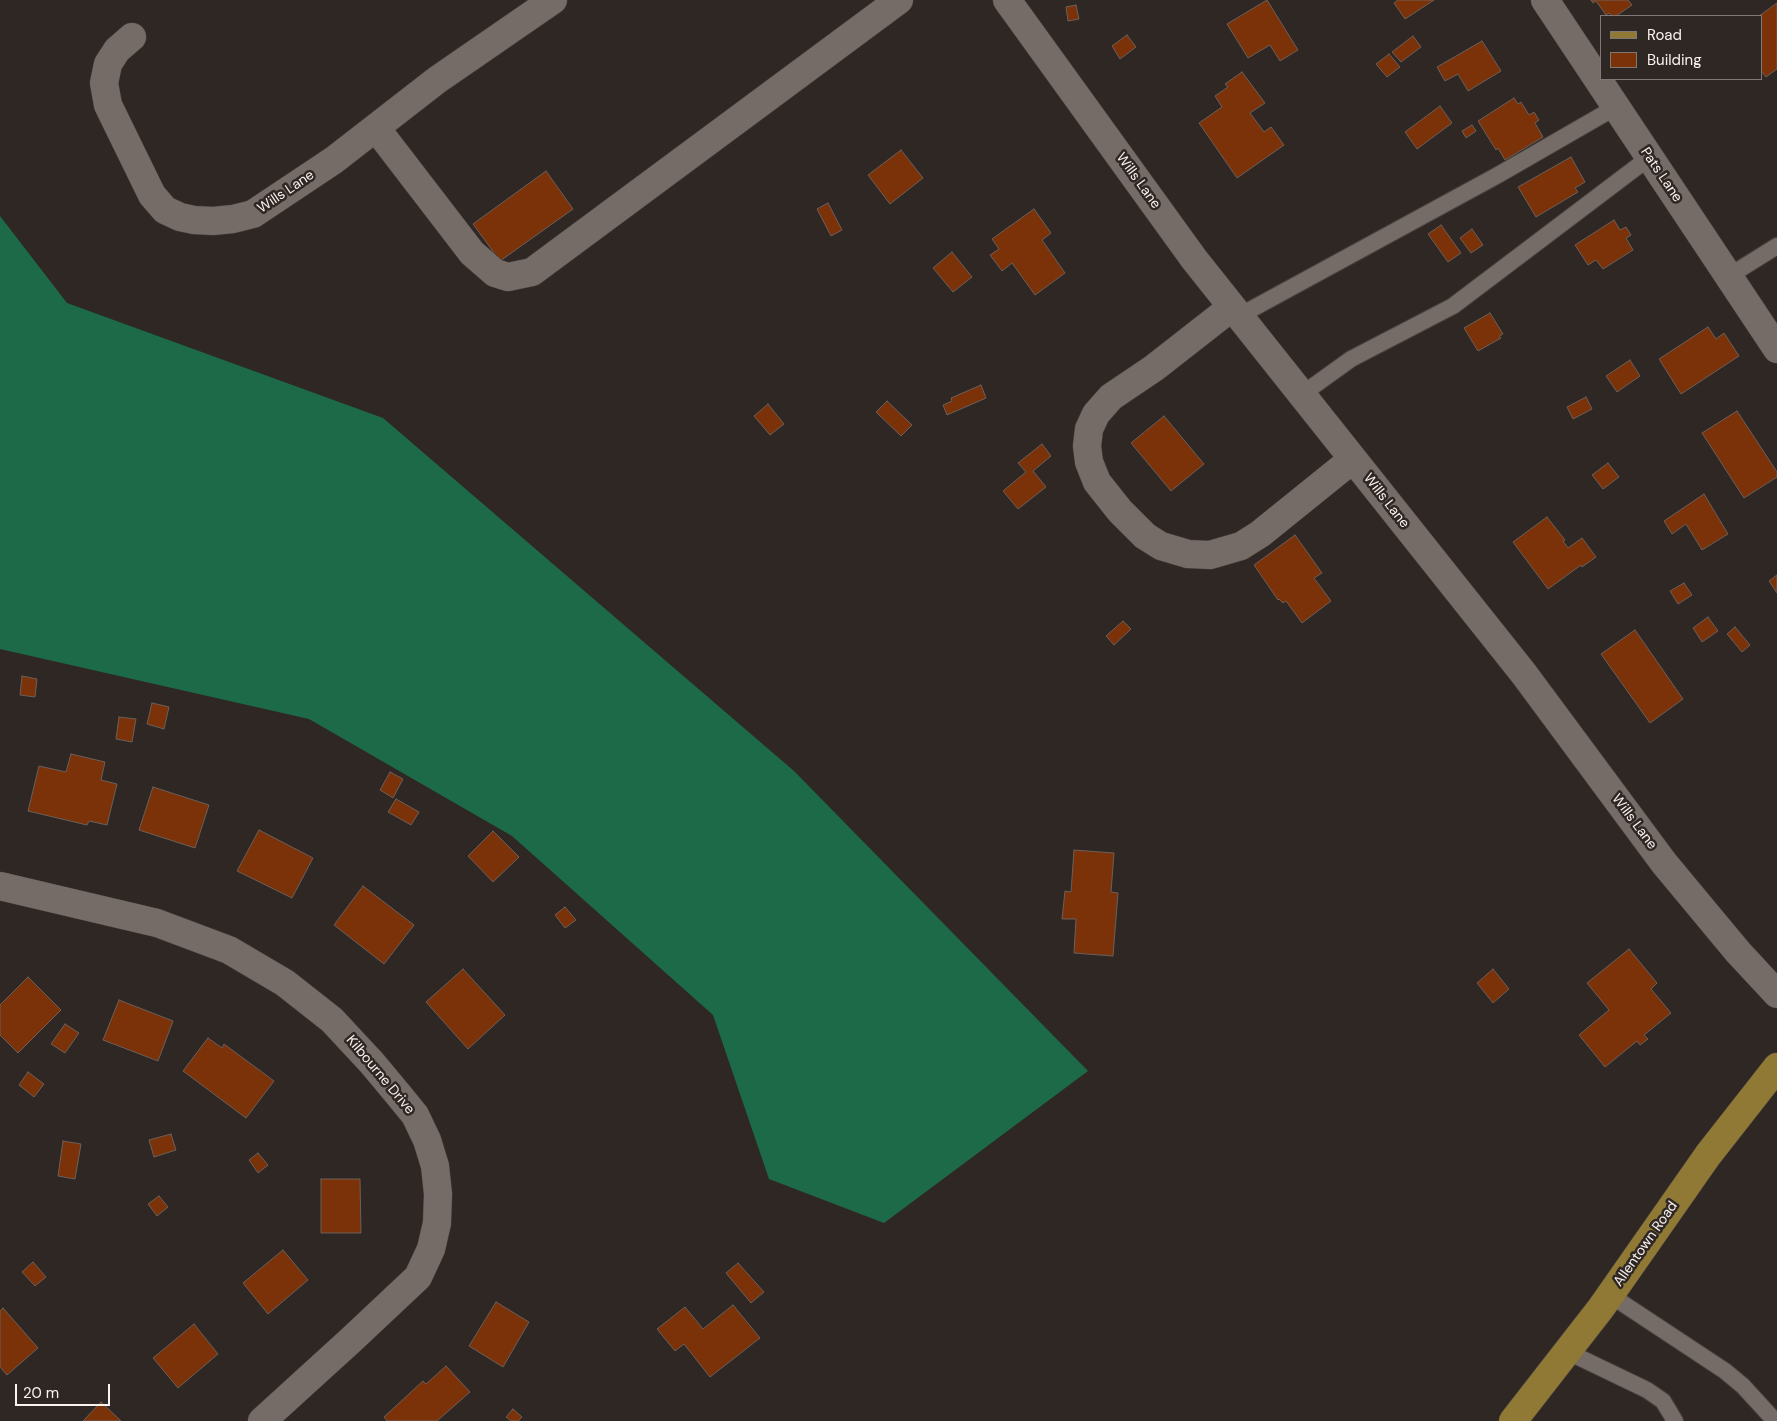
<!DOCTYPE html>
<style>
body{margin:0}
#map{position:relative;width:1777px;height:1421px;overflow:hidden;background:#2f2723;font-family:"DM Sans",sans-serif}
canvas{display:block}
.legend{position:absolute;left:1600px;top:15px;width:162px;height:65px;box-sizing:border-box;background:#2f2723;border:1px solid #7f7875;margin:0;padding:6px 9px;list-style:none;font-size:15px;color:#f8f2f0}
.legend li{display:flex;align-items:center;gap:10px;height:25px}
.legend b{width:25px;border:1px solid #7f7875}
.scale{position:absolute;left:15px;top:1384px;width:95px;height:22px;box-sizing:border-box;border:2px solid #f8f2f0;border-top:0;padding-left:6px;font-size:15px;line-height:18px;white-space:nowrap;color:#f8f2f0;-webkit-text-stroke:4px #2f2723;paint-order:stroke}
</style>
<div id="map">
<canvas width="1777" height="1421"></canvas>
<ul class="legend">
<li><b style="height:6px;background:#8f7934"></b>Road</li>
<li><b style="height:14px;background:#7c3209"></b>Building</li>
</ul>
<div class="scale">20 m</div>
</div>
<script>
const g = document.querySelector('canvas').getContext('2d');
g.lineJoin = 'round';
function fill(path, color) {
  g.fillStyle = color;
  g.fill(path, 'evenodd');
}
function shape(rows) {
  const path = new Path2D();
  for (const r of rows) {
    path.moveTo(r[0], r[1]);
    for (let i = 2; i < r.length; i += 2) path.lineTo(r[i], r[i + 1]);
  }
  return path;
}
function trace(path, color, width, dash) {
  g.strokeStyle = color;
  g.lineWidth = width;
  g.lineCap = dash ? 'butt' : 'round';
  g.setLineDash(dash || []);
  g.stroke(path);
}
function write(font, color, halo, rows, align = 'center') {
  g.font = font + ' "DM Sans",sans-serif';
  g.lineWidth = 5;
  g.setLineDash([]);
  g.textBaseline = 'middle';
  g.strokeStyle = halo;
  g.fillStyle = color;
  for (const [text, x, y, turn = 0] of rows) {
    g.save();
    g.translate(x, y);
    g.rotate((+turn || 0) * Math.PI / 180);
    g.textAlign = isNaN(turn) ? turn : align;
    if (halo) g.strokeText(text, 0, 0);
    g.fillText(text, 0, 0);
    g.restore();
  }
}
fill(shape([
 [0,216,67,303,383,418,794,771,1088,1071,884,1223,769,1179,713,1015,512,836,309,719,0,649]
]), '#1d6a49');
const building = shape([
 [1267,0,1298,50,1280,61,1270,45,1248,58,1227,24,1267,0],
 [1398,0,1434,0,1405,19,1394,3,1398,0],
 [1591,0,1628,0,1632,5,1616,16,1612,16,1609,13,1606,15,1596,1,1593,3,1591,0],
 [1777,3,1777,69,1766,77,1761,71,1761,16,1759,16,1777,3],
 [1076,5,1079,19,1068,21,1066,7,1076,5],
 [1127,35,1136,47,1120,59,1112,46,1127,35],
 [1413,36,1421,47,1401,62,1392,52,1413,36],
 [1482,41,1501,71,1468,91,1458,74,1445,81,1437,67,1482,41],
 [1389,54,1400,67,1387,77,1376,64,1389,54],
 [1242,72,1265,103,1250,113,1264,132,1271,127,1284,145,1237,178,1199,123,1222,107,1215,96,1228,87,1225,84,1242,72],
 [1514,98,1518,104,1521,102,1529,115,1534,112,1539,120,1535,123,1543,137,1505,160,1498,148,1496,150,1478,121,1514,98],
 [1440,106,1452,123,1417,149,1405,132,1440,106],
 [1472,125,1476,131,1466,138,1462,131,1472,125],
 [901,150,923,178,890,204,868,175,901,150],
 [1571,157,1585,182,1575,188,1578,192,1536,217,1518,187,1571,157],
 [546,171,573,209,500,261,473,224,546,171],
 [828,203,842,230,831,236,817,209,828,203],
 [1034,209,1051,233,1042,240,1065,273,1035,295,1012,263,1002,271,990,255,999,249,992,239,1034,209],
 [1614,220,1620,230,1626,227,1631,235,1626,238,1633,250,1603,269,1596,260,1588,265,1575,245,1614,220],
 [1441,225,1461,253,1448,262,1428,234,1441,225],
 [1472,229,1483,245,1471,253,1460,238,1472,229],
 [952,252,972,277,953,292,933,268,952,252],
 [1490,313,1503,334,1499,336,1501,338,1478,351,1464,328,1490,313],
 [1708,327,1716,339,1724,333,1739,356,1681,394,1659,359,1708,327],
 [1630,360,1640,376,1617,392,1606,376,1630,360],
 [981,385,986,398,947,415,943,405,952,401,951,398,981,385],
 [1586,397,1592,409,1573,419,1567,407,1586,397],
 [887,401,912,425,901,436,876,412,887,401],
 [768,404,784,424,770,435,754,416,768,404],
 [1737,411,1777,472,1777,477,1744,498,1702,433,1737,411],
 [1164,416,1204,464,1171,491,1131,443,1164,416],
 [1042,444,1051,456,1033,471,1046,487,1018,509,1003,491,1026,472,1018,463,1042,444],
 [1608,463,1619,477,1603,489,1592,475,1608,463],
 [1704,494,1728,534,1702,550,1686,524,1672,534,1664,521,1704,494],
 [1547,517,1565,540,1563,541,1568,548,1582,538,1596,557,1582,567,1581,565,1548,589,1513,542,1547,517],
 [1295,535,1322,573,1314,578,1331,601,1302,623,1286,601,1283,603,1279,599,1278,600,1254,565,1295,535],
 [1777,575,1777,593,1769,581,1777,575],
 [1684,583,1692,595,1678,604,1670,591,1684,583],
 [1708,617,1718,631,1702,642,1693,628,1708,617],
 [1123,621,1131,629,1114,645,1106,636,1123,621],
 [1735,627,1750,645,1742,652,1727,634,1735,627],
 [1635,630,1683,699,1650,723,1601,654,1635,630],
 [22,676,37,679,35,697,20,695,22,676],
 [152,703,169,707,164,729,147,724,152,703],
 [119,717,136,719,132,742,116,739,119,717],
 [71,754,105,762,101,780,117,784,107,825,89,821,87,825,28,811,39,766,66,772,71,754],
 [390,772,403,779,393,798,380,790,390,772],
 [153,787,209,805,195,848,139,830,153,787],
 [396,799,419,812,411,825,388,812,396,799],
 [259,830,313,858,292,898,237,871,259,830],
 [493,831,519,857,493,882,468,856,493,831],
 [1074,850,1114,853,1111,892,1118,893,1113,956,1074,953,1076,919,1062,919,1065,891,1071,892,1074,850],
 [363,886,414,925,384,964,334,925,363,886],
 [565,907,576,920,565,928,555,915,565,907],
 [1629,949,1657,983,1651,989,1671,1013,1644,1035,1648,1039,1640,1045,1637,1041,1605,1067,1579,1035,1609,1010,1587,983,1629,949],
 [463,969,505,1015,468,1049,426,1002,463,969],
 [1493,969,1509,989,1493,1003,1477,983,1493,969],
 [28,977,61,1010,18,1053,0,1035,0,1005,28,977],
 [119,1000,173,1021,158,1061,103,1040,119,1000],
 [65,1024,79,1033,65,1053,51,1044,65,1024],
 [208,1038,222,1048,224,1044,274,1081,246,1118,183,1071,208,1038],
 [28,1072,44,1084,34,1097,19,1085,28,1072],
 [171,1134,176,1150,154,1157,149,1140,171,1134],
 [63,1141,81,1144,75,1179,58,1176,63,1141],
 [258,1153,268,1165,258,1173,249,1160,258,1153],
 [321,1179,360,1179,361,1233,321,1233,321,1179],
 [159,1196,168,1207,157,1216,148,1204,159,1196],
 [283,1250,308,1280,268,1314,243,1283,283,1250],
 [33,1262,46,1277,35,1286,22,1272,33,1262],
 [738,1263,764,1292,751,1303,726,1273,738,1263],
 [496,1302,529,1322,503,1367,469,1346,496,1302],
 [733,1305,760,1338,710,1377,684,1344,675,1351,657,1329,685,1307,703,1329,733,1305],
 [3,1308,38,1348,7,1375,0,1367,0,1311,3,1308],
 [194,1324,218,1354,178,1388,153,1358,194,1324],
 [446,1366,470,1392,437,1421,387,1421,384,1417,423,1381,426,1384,446,1366],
 [101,1402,121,1421,83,1421,101,1402],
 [513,1409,522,1417,518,1421,511,1421,506,1417,513,1409]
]);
fill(building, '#7c3209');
trace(building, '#6a605c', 1);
const lane = shape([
 [1729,276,1777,246],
 [1239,316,1498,175,1616,107],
 [1301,395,1351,359,1453,306,1650,157],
 [1610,1295,1725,1371,1743,1386,1775,1421],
 [1568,1352,1647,1390,1663,1401,1675,1421]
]);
const street = shape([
 [1007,0,1194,259,1524,674,1664,863,1738,952,1777,994],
 [1545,0,1777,349],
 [132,37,117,50,108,64,104,83,108,105,152,195,165,210,180,217,194,220,213,221,233,219,253,214,334,160,437,80,553,0],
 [376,128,472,253,495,273,508,277,532,272,899,0],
 [1232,307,1154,368,1111,397,1096,414,1089,429,1087,446,1089,462,1097,482,1120,511,1145,536,1161,546,1188,554,1210,555,1241,546,1260,534,1353,459],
 [0,886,157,923,229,950,285,983,332,1020,372,1063,397,1093,415,1115,427,1140,435,1166,438,1194,437,1223,431,1249,418,1277,351,1340,262,1421]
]);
const primary = shape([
 [1513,1421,1601,1308,1708,1155,1777,1067]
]);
trace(lane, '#48423f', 18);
trace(street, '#48423f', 29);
trace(primary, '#48423f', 29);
trace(lane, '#756c68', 16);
trace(street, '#756c68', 28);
trace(primary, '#8f7934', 28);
write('14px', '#f8f2f0', '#2f2723', [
 ["Pats Lane",1661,175,56],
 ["Wills Lane",1138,181,54],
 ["Wills Lane",286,192,-34],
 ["Wills Lane",1386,501,52],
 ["Wills Lane",1634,822,53],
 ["Kilbourne Drive",380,1075,50],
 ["Allentown Road",1646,1244,-55]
]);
</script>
